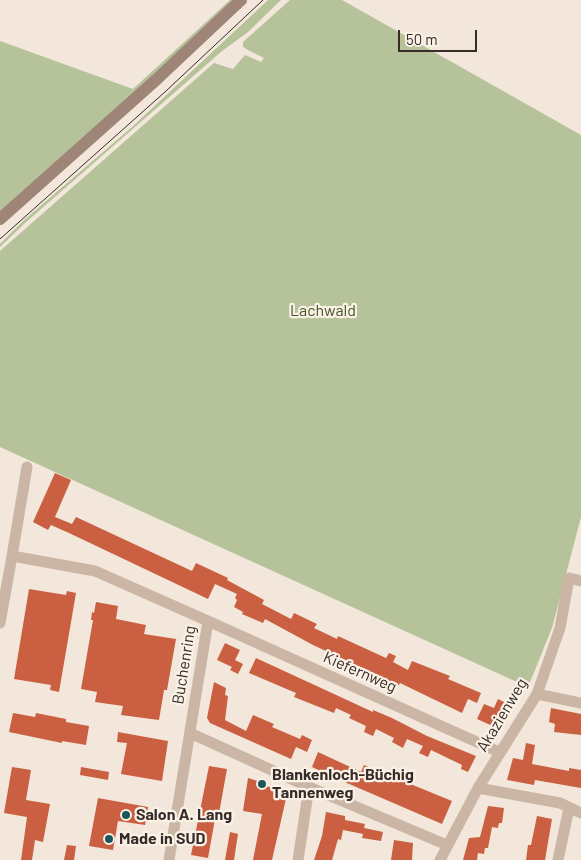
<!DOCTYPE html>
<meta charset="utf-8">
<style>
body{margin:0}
#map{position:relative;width:581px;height:860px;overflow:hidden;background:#f2e7da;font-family:Barlow,sans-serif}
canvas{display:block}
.scale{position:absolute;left:398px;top:30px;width:79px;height:22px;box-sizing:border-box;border:2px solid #372c27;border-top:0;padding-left:6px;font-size:15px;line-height:18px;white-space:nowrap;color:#372c27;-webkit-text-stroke:4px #faf1e7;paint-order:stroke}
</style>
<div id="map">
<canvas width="581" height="860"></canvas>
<div class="scale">50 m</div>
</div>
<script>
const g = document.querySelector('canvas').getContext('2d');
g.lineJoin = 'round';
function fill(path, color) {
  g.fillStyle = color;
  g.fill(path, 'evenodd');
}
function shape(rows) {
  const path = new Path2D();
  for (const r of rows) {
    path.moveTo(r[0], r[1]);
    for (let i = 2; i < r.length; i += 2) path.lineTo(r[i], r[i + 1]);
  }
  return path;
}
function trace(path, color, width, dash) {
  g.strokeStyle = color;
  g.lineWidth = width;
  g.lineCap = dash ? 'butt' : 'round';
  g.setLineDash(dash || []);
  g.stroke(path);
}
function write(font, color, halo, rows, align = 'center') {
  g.font = font + ' Barlow,sans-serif';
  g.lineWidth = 4.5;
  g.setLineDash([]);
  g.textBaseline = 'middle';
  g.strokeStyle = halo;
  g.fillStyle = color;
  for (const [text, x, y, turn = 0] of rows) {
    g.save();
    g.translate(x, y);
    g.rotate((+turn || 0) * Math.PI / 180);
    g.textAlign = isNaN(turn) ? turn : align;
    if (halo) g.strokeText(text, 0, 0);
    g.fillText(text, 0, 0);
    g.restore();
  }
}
fill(shape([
 [230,0,237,0,0,212,0,41,133,89],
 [268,0,281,0,248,32,222,51,25,223,0,247,0,244,23,221,132,127],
 [290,0,342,0,581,135,581,517,552,628,528,687,0,447,0,251,214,63,233,69,245,55,261,62,264,58,248,50,243,47,243,42]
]), '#b5c29a');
fill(shape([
 [55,473,71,480,55,517,72,524,76,517,192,571,196,563,228,578,227,580,264,600,262,604,291,619,294,613,317,624,314,628,337,639,338,636,386,658,389,653,396,656,393,662,408,670,412,661,450,676,448,679,481,693,477,703,468,699,462,713,400,683,399,685,313,645,265,619,263,623,242,614,243,612,234,607,237,600,235,598,237,594,215,584,208,599,69,533,51,525,48,530,33,522],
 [29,589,66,595,67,591,76,593,59,692,50,690,51,685,14,679],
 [96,602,118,606,116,619,146,625,144,634,176,639,167,690,164,690,159,720,121,715,123,706,95,702,97,692,81,689,93,620,91,620,92,612,94,613],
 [225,643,240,650,235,660,243,664,238,674,230,670,232,667,217,660],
 [256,658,373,712,373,710,392,718,427,736,476,756,468,772,461,769,462,765,431,750,428,757,419,753,423,746,407,739,403,748,392,742,394,738,376,729,373,736,364,732,366,726,349,718,351,715,336,708,334,713,294,697,296,693,249,673],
 [214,682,226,688,225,695,228,696,225,720,246,731,253,715,274,724,272,727,300,739,302,735,312,740,307,752,296,747,291,759,210,723,207,718],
 [498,699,508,704,497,728,477,719,484,704,494,708],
 [551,708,581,714,581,735,554,732,555,724,549,722],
 [13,713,35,717,36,713,66,719,66,722,89,726,86,745,62,741,62,743,9,732],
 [118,732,168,741,162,781,121,774,127,743,117,742],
 [526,743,535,745,532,764,569,771,569,768,581,770,581,788,535,780,534,785,507,780,513,758,523,760],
 [318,752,361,772,364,765,452,801,442,824,340,780,343,774,328,767,325,773,312,767],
 [209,766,227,769,218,819,215,819,208,858,191,855],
 [12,767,31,770,26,800,50,804,43,842,35,840,32,860,21,860,27,817,4,813],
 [81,767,109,772,108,780,80,775],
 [248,778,264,783,264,786,288,790,272,860,253,860,262,814,243,811],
 [98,798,148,807,145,825,118,821,113,850,89,846],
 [488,806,504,808,502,823,499,823,498,828,492,827,488,848,485,848,484,854,478,853,477,860,463,860,469,838,480,837],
 [326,812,345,816,345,820,365,824,364,828,383,832,381,841,362,838,363,834,343,830,341,840,338,839,332,860,314,860,322,836],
 [537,816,552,819,545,860,526,860,528,845,531,845],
 [230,832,238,834,234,860,225,860],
 [394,840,413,843,412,860,391,860],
 [67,845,76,846,74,860,64,860]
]), '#ca6041');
trace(shape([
 [12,556,27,467],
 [208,621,499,752],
 [0,623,12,556,95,571,208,621,169,860],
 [537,694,581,703],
 [190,733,309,787,447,845],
 [478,788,560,803,581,813],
 [298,860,309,787],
 [440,860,478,788,537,694,560,628,569,578,581,581],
 [558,860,569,808]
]), '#cbb6a6', 11);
trace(shape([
 [0,219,157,79,241,0]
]), '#9f8577', 12);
trace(shape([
 [0,239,166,91,263,0]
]), '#372c27', 1);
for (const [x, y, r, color] of [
 [262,784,5,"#1b565a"],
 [126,815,5,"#1b565a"],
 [109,839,5,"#1b565a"]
]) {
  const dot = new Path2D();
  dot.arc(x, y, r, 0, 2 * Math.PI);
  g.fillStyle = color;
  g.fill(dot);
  trace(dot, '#faf1e7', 2);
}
write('16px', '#46562a', '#faf1e7', [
 ["Lachwald",323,311]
]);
write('16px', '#372c27', '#faf1e7', [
 ["Buchenring",184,665,-81],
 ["Kiefernweg",360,672,24],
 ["Akazienweg",502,715,-59]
]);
write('bold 16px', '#372c27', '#faf1e7', [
 ["Blankenloch-Büchig",272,775],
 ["Tannenweg",272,793],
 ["Salon A. Lang",136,815],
 ["Made in SUD",119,839]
], 'left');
</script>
